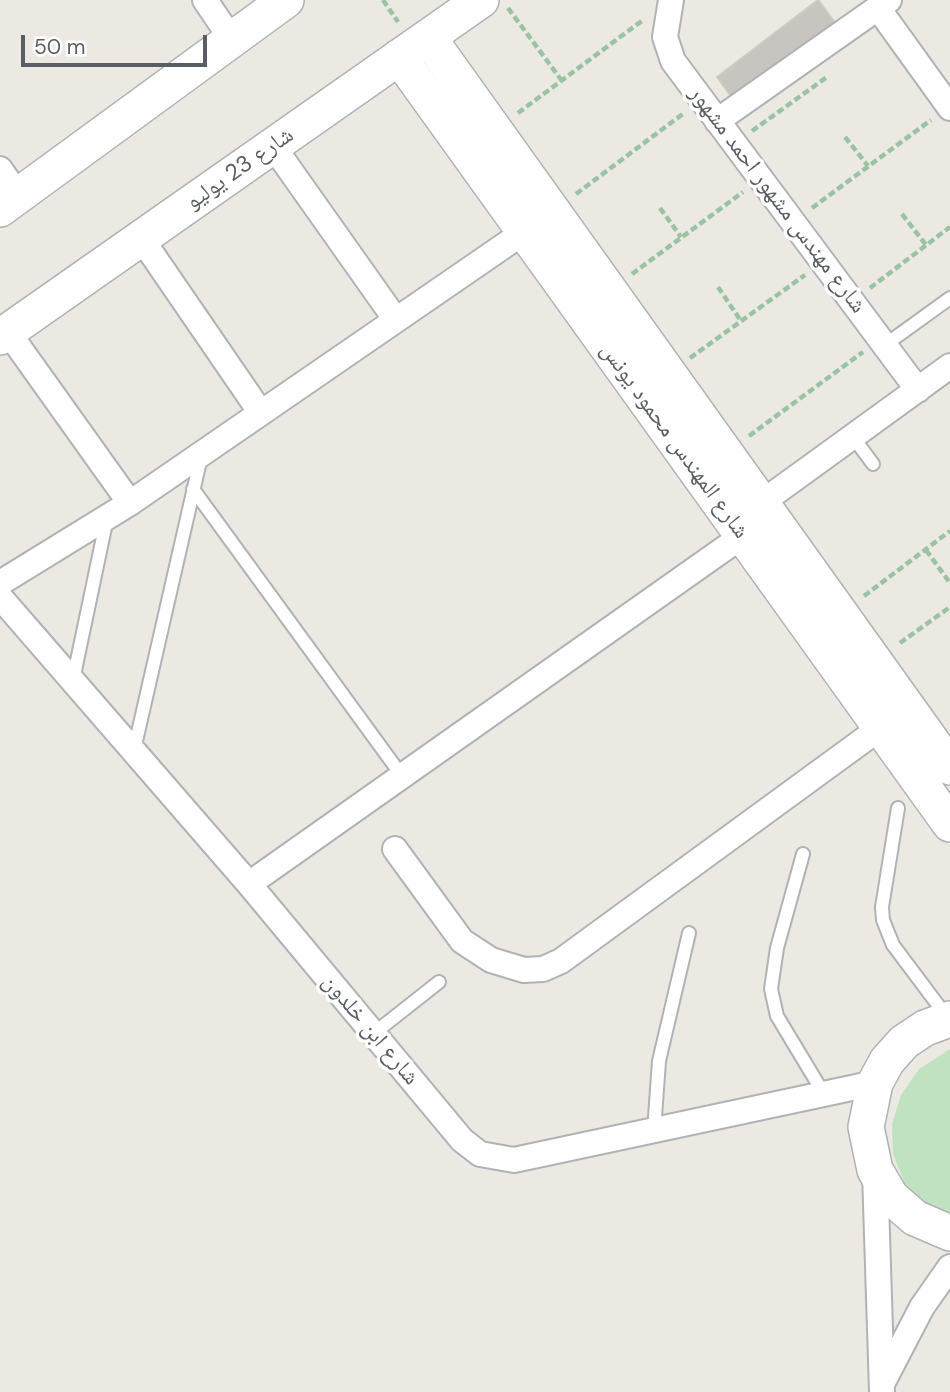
<!DOCTYPE html>
<meta charset="utf-8">
<style>
body{margin:0}
#map{position:relative;width:950px;height:1392px;overflow:hidden;background:#ece9e2;font-family:"DM Sans",sans-serif}
canvas{display:block}
.scale{position:absolute;left:21px;top:35px;width:186px;height:32px;box-sizing:border-box;border:4px solid #5a5e62;border-top:0;padding-left:9px;font-size:21px;line-height:24px;white-space:nowrap;color:#5a5e62;-webkit-text-stroke:5px #fff;paint-order:stroke}
</style>
<div id="map">
<canvas width="950" height="1392"></canvas>
<div class="scale">50 m</div>
</div>
<script>
const g = document.querySelector('canvas').getContext('2d');
g.lineJoin = 'round';
function fill(path, color) {
  g.fillStyle = color;
  g.fill(path, 'evenodd');
}
function shape(rows) {
  const path = new Path2D();
  for (const r of rows) {
    path.moveTo(r[0], r[1]);
    for (let i = 2; i < r.length; i += 2) path.lineTo(r[i], r[i + 1]);
  }
  return path;
}
function trace(path, color, width, dash) {
  g.strokeStyle = color;
  g.lineWidth = width;
  g.lineCap = dash ? 'butt' : 'round';
  g.setLineDash(dash || []);
  g.stroke(path);
}
function write(font, color, halo, rows, align = 'center') {
  g.font = font + ' "DM Sans","Noto Naskh Arabic",sans-serif';
  g.lineWidth = 7;
  g.setLineDash([]);
  g.textBaseline = 'middle';
  g.strokeStyle = halo;
  g.fillStyle = color;
  for (const [text, x, y, turn = 0] of rows) {
    g.save();
    g.translate(x, y);
    g.rotate((+turn || 0) * Math.PI / 180);
    g.textAlign = isNaN(turn) ? turn : align;
    if (halo) g.strokeText(text, 0, 0);
    g.fillText(text, 0, 0);
    g.restore();
  }
}
fill(shape([
 [950,1049,950,1222,923,1205,904,1182,893,1154,892,1124,901,1095,919,1069]
]), '#c1e2c0');
const building = shape([
 [818,0,837,25,735,102,717,77,818,0]
]);
fill(building, '#c8c4bf');
trace(building, '#d0cbc1', 2);
const lane = shape([
 [885,345,950,298],
 [853,437,873,464],
 [193,489,402,776],
 [73,680,107,518],
 [134,750,201,457],
 [898,808,882,907,883,920,893,945,947,1017],
 [803,854,777,948,771,989,777,1016,824,1094],
 [373,1034,439,982],
 [654,1131,659,1061,689,933]
]);
const street = shape([
 [205,0,232,40],
 [671,0,665,37,673,61,918,390],
 [878,8,950,108],
 [717,121,889,0],
 [273,146,396,320],
 [0,169,18,195],
 [141,238,261,413],
 [8,332,130,503],
 [761,503,950,366],
 [0,583,130,503,524,232],
 [0,597,249,884,462,1140,480,1154,514,1160,875,1083],
 [395,849,462,941,491,960,524,970,543,969,561,961,880,728],
 [249,884,755,527],
 [875,1172,882,1392],
 [883,1382,922,1307,950,1267]
]);
const secondary = shape([
 [428,37,950,767],
 [399,57,950,824],
 [0,209,286,0],
 [0,337,481,0],
 [950,1019,925,1028,904,1042,887,1061,875,1083,866,1127,875,1170,891,1197,915,1218,950,1233]
]);
trace(lane, '#b0b3b6', 16);
trace(street, '#b0b3b6', 28);
trace(secondary, '#afb2b6', 38);
trace(shape([
 [383,0,398,22],
 [508,8,562,81],
 [518,113,643,20],
 [752,131,827,77],
 [845,137,868,166],
 [576,194,684,113],
 [660,208,681,237],
 [812,208,931,120],
 [902,214,926,245],
 [632,274,743,192],
 [718,287,741,321],
 [870,288,950,227],
 [690,358,805,275],
 [749,436,863,352],
 [926,550,950,583],
 [864,596,950,531],
 [900,643,950,607]
]), '#9ac3a4', 4.5, [7, 3.5]);
trace(lane, '#fff', 12);
trace(street, '#fff', 24);
trace(secondary, '#fff', 35);
write('23px', '#5a5e62', '#fff', [
 ["شارع 23 يوليو",240,169,-35],
 ["شارع مهندس مشهور احمد مشهور",777,200,53],
 ["شارع المهندس محمود يونس",674,441,54],
 ["شارع ابن خلدون",370,1030,50]
]);
</script>
